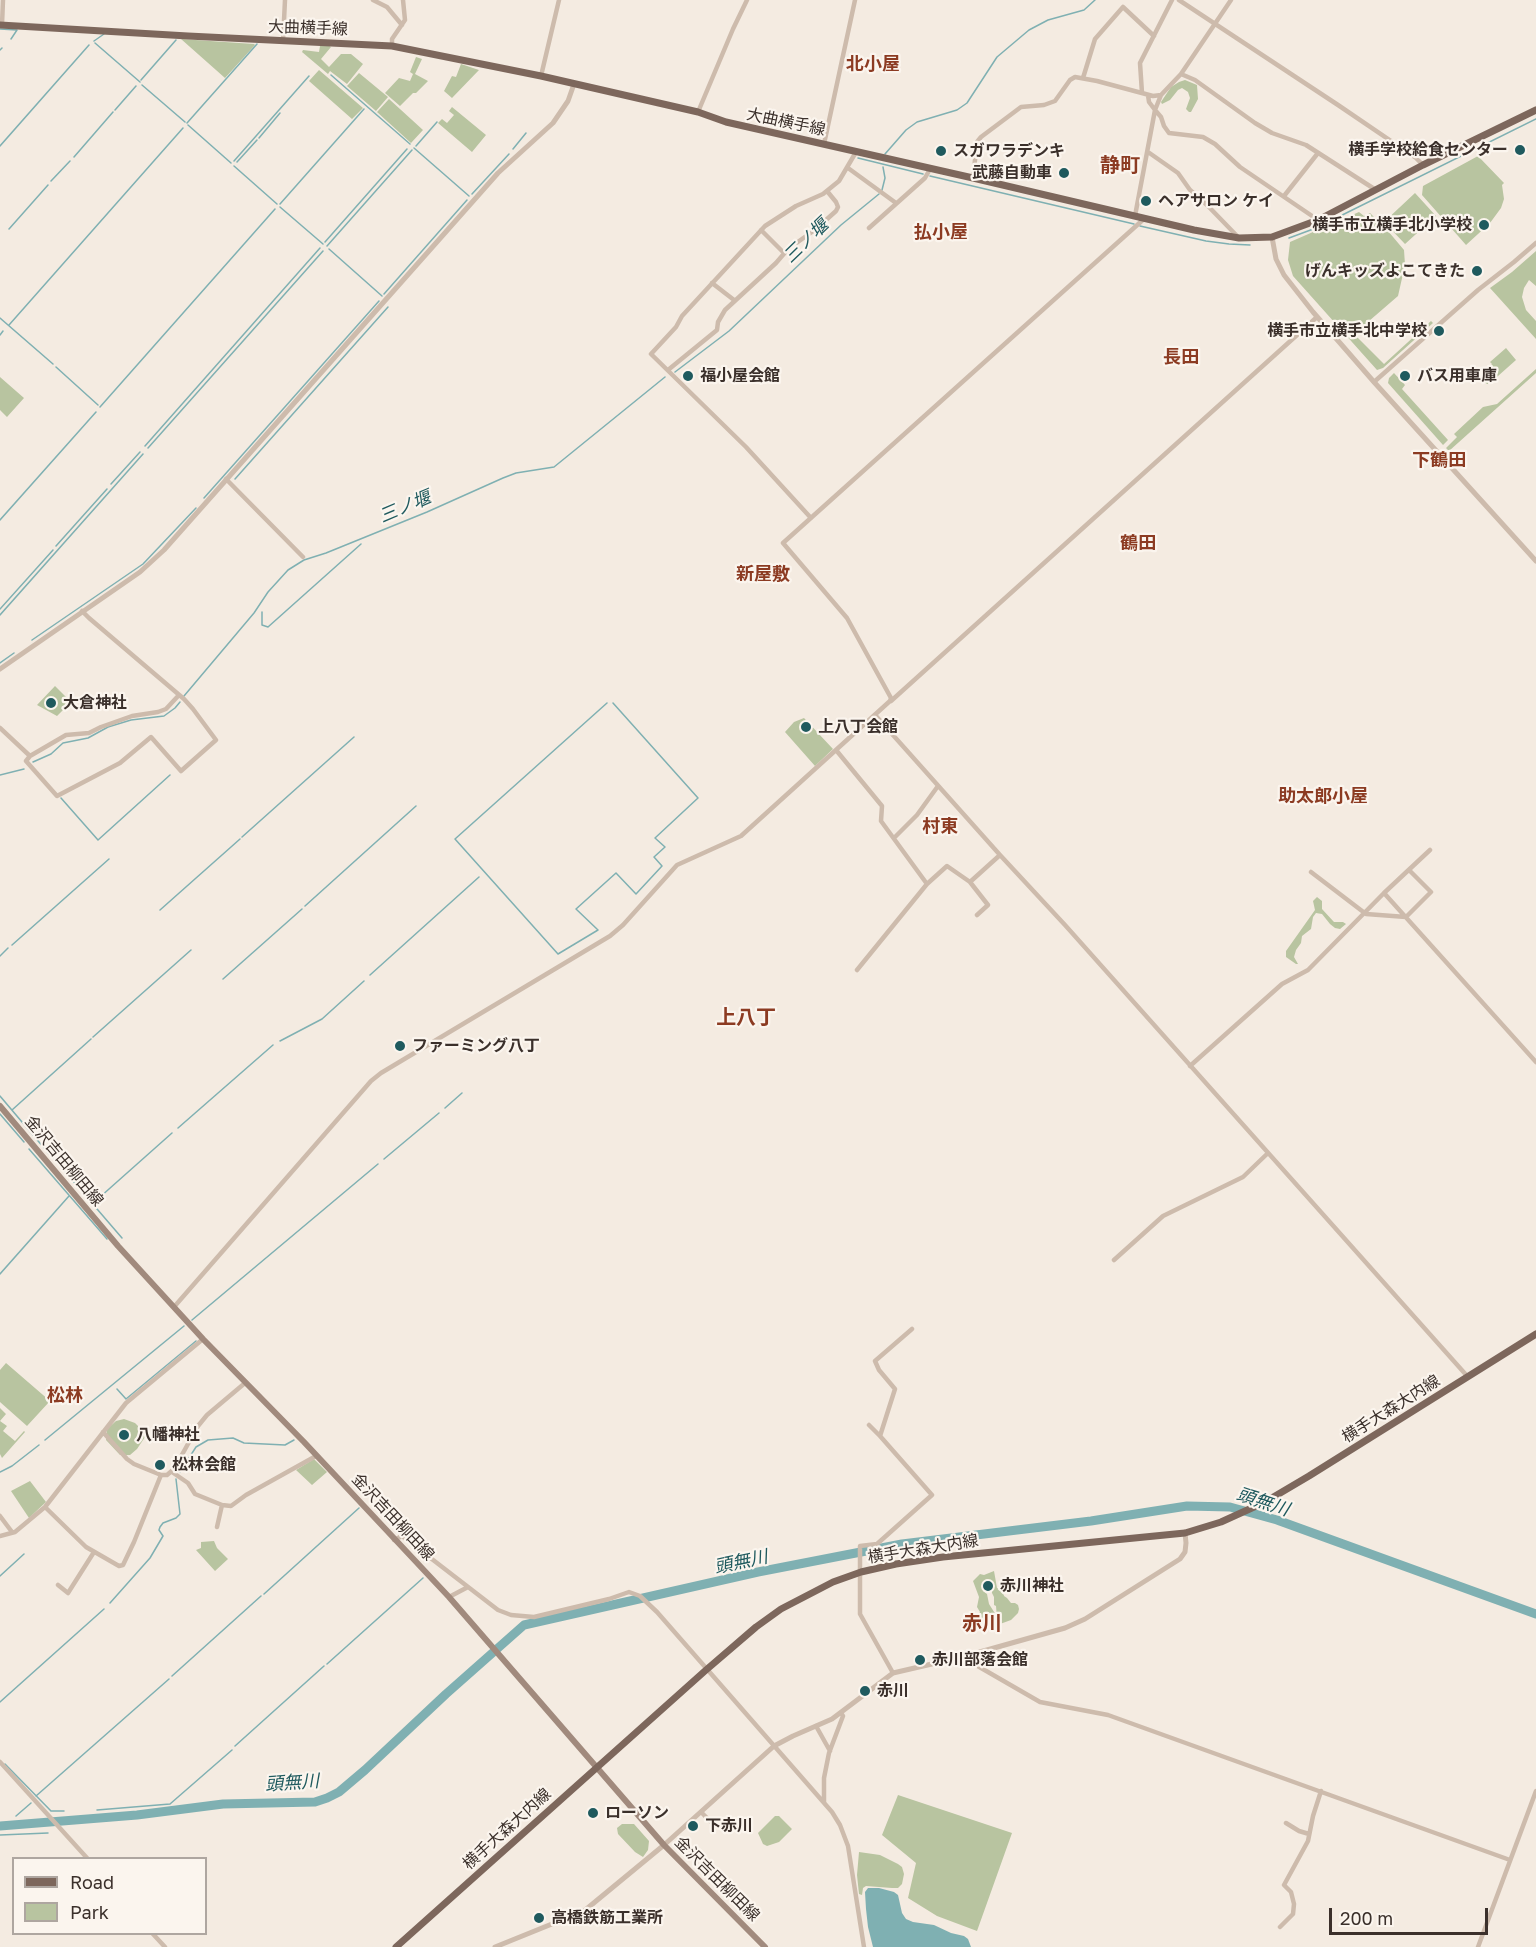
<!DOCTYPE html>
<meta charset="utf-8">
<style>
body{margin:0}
#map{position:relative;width:1536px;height:1947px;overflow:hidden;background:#f4ebe1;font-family:"Golos Text",sans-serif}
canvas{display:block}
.legend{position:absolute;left:12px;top:1857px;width:195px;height:78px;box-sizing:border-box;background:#fbf5ee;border:2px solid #aea6a0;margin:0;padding:8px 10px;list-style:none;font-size:18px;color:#3b302b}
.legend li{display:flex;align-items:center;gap:12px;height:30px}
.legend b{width:30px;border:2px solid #aea6a0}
.scale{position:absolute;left:1329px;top:1908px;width:159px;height:27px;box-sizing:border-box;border:3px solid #3b302b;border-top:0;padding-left:8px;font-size:18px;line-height:21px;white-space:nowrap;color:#3b302b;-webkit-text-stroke:4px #fbf5ee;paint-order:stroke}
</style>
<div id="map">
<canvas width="1536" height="1947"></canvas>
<ul class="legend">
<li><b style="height:8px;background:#7d675c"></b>Road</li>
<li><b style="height:16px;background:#b8c4a0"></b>Park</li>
</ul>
<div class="scale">200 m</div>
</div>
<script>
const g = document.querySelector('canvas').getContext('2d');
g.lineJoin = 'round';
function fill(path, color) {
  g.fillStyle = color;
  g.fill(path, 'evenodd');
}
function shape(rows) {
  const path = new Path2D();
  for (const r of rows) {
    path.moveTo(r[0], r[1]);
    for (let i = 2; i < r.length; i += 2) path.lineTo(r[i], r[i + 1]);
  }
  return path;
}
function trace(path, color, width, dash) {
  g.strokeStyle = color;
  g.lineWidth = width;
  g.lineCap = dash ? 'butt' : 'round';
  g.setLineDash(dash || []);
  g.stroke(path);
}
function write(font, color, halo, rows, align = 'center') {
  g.font = font + ' "Golos Text","Noto Sans JP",sans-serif';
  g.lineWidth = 4.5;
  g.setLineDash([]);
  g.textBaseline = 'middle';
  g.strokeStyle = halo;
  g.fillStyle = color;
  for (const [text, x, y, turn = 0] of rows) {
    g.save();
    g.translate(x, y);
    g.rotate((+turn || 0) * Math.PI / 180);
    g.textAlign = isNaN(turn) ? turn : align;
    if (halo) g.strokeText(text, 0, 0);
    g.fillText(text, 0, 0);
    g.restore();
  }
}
fill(shape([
 [181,39,254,44,255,45,225,78],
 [328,45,331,47,321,59,329,67,341,54,351,54,363,64,347,84,330,71,328,74,302,52,303,50,319,52,320,46],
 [416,57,422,59,415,74,428,81,416,93,413,93,400,106,385,93,399,78,410,81,413,74,410,72],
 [461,64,479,70,452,98,444,91,452,76,456,77],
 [319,70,363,108,352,119,309,81],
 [359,73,388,97,376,111,347,86],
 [1185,80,1197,85,1198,99,1191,112,1189,112,1186,109,1190,98,1188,92,1182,88,1178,90,1170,100,1162,104,1161,102,1171,87,1179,82],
 [389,99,423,130,411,143,377,112],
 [452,107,486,135,472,152,438,123,442,119,447,123,454,115,449,111],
 [1478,156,1504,183,1502,185,1504,199,1501,208,1490,223,1466,245,1422,195,1423,186],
 [1415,193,1436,216,1405,244,1384,222],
 [1359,212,1364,216,1370,213,1388,231,1404,250,1405,265,1398,296,1354,334,1384,364,1431,321,1433,323,1383,368,1377,370,1293,276,1288,260,1290,242],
 [1536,251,1536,286,1529,280,1524,288,1522,297,1526,310,1536,321,1536,339,1490,288,1512,272],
 [1506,348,1516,360,1489,384,1487,384,1482,379,1490,371,1489,368,1492,364,1490,362],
 [1536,369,1536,373,1449,451,1446,448,1457,437,1454,434,1483,407,1497,404],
 [1394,373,1405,385,1402,389,1448,440,1443,445,1388,383,1389,378],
 [0,377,24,398,7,417,0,410],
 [55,686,71,702,57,716,37,705],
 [804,718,833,749,815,766,785,732,794,722],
 [1317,897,1322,901,1322,909,1334,922,1343,922,1346,924,1340,929,1335,928,1330,924,1322,914,1316,913,1313,917,1311,929,1302,936,1301,943,1296,950,1294,957,1298,964,1296,964,1286,957,1286,951,1315,910,1313,901],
 [6,1363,50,1401,27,1426,0,1402,0,1370],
 [0,1408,6,1414,0,1421,7,1426,3,1431,15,1441,24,1431,25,1432,2,1458,0,1454],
 [124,1419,135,1423,143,1431,145,1437,137,1449,130,1455,120,1455,106,1440,107,1429,116,1421],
 [314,1459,327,1472,312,1485,296,1470],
 [30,1481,46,1502,29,1518,11,1491],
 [214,1541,217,1548,228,1559,215,1571,196,1550,201,1548,201,1542],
 [994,1571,997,1588,1003,1590,1004,1596,1007,1598,1011,1603,1015,1603,1018,1605,1019,1609,1018,1613,1011,1620,1000,1624,997,1618,996,1606,994,1605,994,1597,992,1593,991,1583,987,1579,984,1581,983,1591,987,1594,989,1604,996,1615,992,1625,984,1624,977,1620,976,1617,980,1612,977,1607,979,1597,973,1581,980,1574,984,1575],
 [898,1795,1012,1833,977,1931,937,1916,908,1898,916,1863,882,1835],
 [775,1816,779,1816,792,1829,779,1842,767,1846,763,1844,758,1833],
 [622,1824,634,1824,649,1841,648,1850,643,1857,635,1852,618,1834,617,1828],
 [859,1852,880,1855,898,1864,902,1867,904,1874,902,1884,898,1888,892,1888,866,1886,863,1888,862,1895,859,1894,857,1875]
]), '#b8c4a0');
fill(shape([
 [868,1888,879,1888,894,1892,898,1895,902,1913,906,1919,913,1922,934,1925,951,1933,964,1936,968,1939,971,1947,873,1947,868,1927,866,1909,865,1892]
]), '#7fb0b2');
trace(shape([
 [0,29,17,30,11,39],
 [94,41,104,34],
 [95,43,140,82],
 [0,50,2,48],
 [331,75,410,144],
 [141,80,176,40],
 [142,85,185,122],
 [115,110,136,86],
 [187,123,257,44],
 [188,125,231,163],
 [259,138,280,113],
 [0,146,89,45],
 [416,146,437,122],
 [414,148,469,196],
 [513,149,526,133],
 [885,154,906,130,917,122,957,110,967,103,997,57,1029,30,1048,20,1084,10,1095,0],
 [74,157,113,112],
 [858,158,923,174],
 [234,161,309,76],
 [237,162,257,140],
 [234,166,277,204],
 [930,176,1134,224],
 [51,181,70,161],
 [882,190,885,178,883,167],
 [472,194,509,154],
 [280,204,364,109],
 [280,207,323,244],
 [1140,226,1206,241,1229,244,1250,245],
 [9,229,48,185],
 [1289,238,1316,228,1536,119],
 [325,242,407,149],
 [327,246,412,150],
 [329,249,382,296],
 [384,294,467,200],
 [0,318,53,364],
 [9,325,183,128],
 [0,335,3,331],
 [56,367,98,405],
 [675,372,729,331,841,225,879,194],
 [100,407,275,209],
 [145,446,320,248],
 [148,448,323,251],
 [235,479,388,307],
 [111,484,140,452],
 [204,498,379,301],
 [0,520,96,412],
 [56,546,107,489],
 [0,609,53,550],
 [262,612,262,625,268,627,361,544],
 [0,615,143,454],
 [32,640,143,564,196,508],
 [0,663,14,653],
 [184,696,254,613,268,592,288,570,304,560,326,553,427,512,503,478,516,473,554,467,665,377],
 [607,703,455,839,558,954,598,930,576,909,616,873,636,894,662,866,654,857,665,847,655,838,698,798,613,703],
 [33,762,51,754,63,743,88,738,108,727,131,720,164,716,175,708,180,702],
 [0,775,24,769],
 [61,798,98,840,170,775],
 [242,837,354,737],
 [305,906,416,806],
 [160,910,240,839],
 [12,945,109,859],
 [0,956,8,948],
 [370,975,479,877],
 [223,979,302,909],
 [93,1037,191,950],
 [280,1041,322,1019,364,981],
 [0,1096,50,1155],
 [445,1108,462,1093],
 [12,1110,91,1039],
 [0,1114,24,1142],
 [178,1128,273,1045],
 [29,1149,107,1239],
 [54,1159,122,1238],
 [384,1159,439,1113],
 [81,1191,98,1198,100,1197,172,1133],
 [0,1274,69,1196],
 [192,1320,378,1164],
 [117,1389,126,1399,196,1341],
 [45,1440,184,1326],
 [0,1472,12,1466,39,1445],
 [180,1472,196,1447,208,1440,233,1438,244,1443,285,1445,294,1440],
 [0,1576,24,1554],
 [264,1594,359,1508],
 [110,1603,150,1558,163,1536,159,1530,160,1527,163,1523,176,1518,180,1514,176,1479],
 [327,1664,423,1578],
 [172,1676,261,1596],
 [0,1702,104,1609],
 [235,1746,324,1666],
 [5,1764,51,1811,64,1811],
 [36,1796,169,1679],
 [97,1810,170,1804,232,1750],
 [16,1816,31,1803],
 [0,1835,48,1833]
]), '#7fb0b2', 1.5);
trace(shape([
 [0,1826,137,1815,223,1804,315,1802,327,1798,339,1792,365,1770,446,1694,524,1625,758,1572,902,1544,1091,1521,1187,1506,1230,1507,1277,1520,1536,1614]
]), '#7fb0b2', 9);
trace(shape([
 [373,0,387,7,402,25],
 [1179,0,1338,105,1416,158,1423,165],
 [2,25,3,0],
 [283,41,285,0],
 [392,46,392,39,405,20,403,0],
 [1181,74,1195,80,1255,123,1272,133,1306,145,1376,190],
 [541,76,559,0],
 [1083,78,1095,39,1123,7,1154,36],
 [1142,93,1140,63,1172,0],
 [1161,95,1155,110,1161,117,1164,126,1169,133,1203,137,1215,144,1240,167,1318,220],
 [698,112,733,29,747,0],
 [824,144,855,0],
 [1148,152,1178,173,1190,190,1207,205,1239,238],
 [848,168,896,203],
 [973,178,977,142,981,137,1021,107,1044,105,1055,101,1070,80,1075,77,1097,81,1153,96,1161,95,1181,74,1231,0],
 [1284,196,1318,153],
 [1135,216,1155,110,1149,102,1148,95],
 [869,228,925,178,930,169],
 [761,230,784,253],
 [712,283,734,300],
 [668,370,717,330,718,322,725,310,776,263,788,249,816,229,836,211,838,207,836,202,827,191],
 [1374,382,1478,290,1514,262,1536,243],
 [226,479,303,557],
 [811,518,746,447,651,354,676,327,682,316,765,226,796,206,823,194,839,181,856,152],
 [891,701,1317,317],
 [876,716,1000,855,1065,925,1468,1377],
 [0,728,30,756,26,761,57,796,120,763,151,737,181,771,216,740,193,709,184,699,89,618,82,611],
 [836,750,882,806,881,821,927,884],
 [30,756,66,735,89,733,101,727,132,716,158,712,166,709,179,695],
 [894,838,917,815,938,786],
 [1311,872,1366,914,1406,917,1431,892,1409,870],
 [970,882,988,905,977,915],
 [1384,893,1536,1062],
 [857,970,927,884,947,866,970,882,1000,855],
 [1190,1066,1282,984,1308,970,1384,893,1430,850],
 [1114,1260,1163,1216,1243,1177,1268,1153],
 [174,1307,371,1081,381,1073,610,936,623,925,677,865,741,836,890,701,891,698,847,618,783,543,1145,218],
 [869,1425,880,1436],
 [103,1432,127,1459,134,1464,161,1475,167,1475,174,1469,198,1426,207,1415,245,1383],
 [172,1472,188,1483,195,1494,222,1505,231,1506,246,1495,316,1456],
 [45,1507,86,1547,119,1566,123,1565,134,1542,161,1475],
 [0,1516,12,1532],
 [217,1527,222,1505],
 [0,1536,15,1532,45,1507,126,1403,203,1339],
 [394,1540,402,1536,498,1610,511,1615,534,1617,609,1599,629,1592,640,1596,657,1612,832,1812,840,1825,848,1846,864,1947],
 [58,1585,68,1593,94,1552],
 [449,1597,468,1587],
 [962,1657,1040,1702,1108,1715,1510,1860],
 [893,1673,860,1614,860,1546,877,1544,932,1495,880,1436,895,1389,879,1370,875,1361,912,1329],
 [816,1726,830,1751],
 [0,1762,87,1858],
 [824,1802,824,1778,829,1753,843,1716,841,1713],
 [701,1812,715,1826],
 [1286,1823,1299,1831,1309,1834],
 [1280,1927,1293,1914,1294,1904,1291,1892,1284,1885,1308,1841,1313,1816,1321,1791],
 [153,1934,165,1947],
 [1478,1947,1536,1791]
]), '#cdbbac', 4.5);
trace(shape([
 [1272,237,1276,259,1284,275,1313,312,1374,382,1536,561],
 [0,669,140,572,164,550,498,173,553,123,568,101,574,84],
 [495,1947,584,1911,664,1845,774,1746,793,1736,832,1719,893,1673,962,1657,1065,1628,1085,1619,1180,1559,1185,1552,1186,1543,1185,1533]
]), '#cdbbac', 5);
trace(shape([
 [0,1106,118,1246,203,1339,304,1442,449,1597,664,1845,765,1947]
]), '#a18a7d', 6);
trace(shape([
 [0,25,188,36,392,46,541,76,698,112,726,122,973,178,1194,230,1239,238,1272,237,1318,220,1423,165,1536,110],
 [396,1947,706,1670,756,1627,781,1609,833,1582,861,1572,896,1564,943,1557,1185,1533,1221,1522,1265,1502,1309,1476,1536,1334]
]), '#7d675c', 7);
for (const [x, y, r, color] of [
 [1520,150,6,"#1f5a5e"],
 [941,151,6,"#1f5a5e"],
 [1064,173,6,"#1f5a5e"],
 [1146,201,6,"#1f5a5e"],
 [1484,225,6,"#1f5a5e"],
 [1477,271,6,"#1f5a5e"],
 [1439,331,6,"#1f5a5e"],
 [688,376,6,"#1f5a5e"],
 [1405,376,6,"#1f5a5e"],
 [51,703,6,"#1f5a5e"],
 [806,727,6,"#1f5a5e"],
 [400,1046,6,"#1f5a5e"],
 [124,1435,6,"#1f5a5e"],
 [160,1465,6,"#1f5a5e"],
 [988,1586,6,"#1f5a5e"],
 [920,1660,6,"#1f5a5e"],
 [865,1691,6,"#1f5a5e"],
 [593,1813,6,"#1f5a5e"],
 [693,1826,6,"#1f5a5e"],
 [539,1918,6,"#1f5a5e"]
]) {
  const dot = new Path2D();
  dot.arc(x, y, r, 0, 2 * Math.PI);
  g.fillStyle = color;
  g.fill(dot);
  trace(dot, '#fbf5ee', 2);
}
write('16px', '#3b302b', '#fbf5ee', [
 ["大曲横手線",308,28,2],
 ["大曲横手線",786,122,12],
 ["金沢吉田柳田線",64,1161,50],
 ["横手大森大内線",1391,1409,-32],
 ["金沢吉田柳田線",393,1517,47],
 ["横手大森大内線",923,1549,-9],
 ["横手大森大内線",507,1829,-42],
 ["金沢吉田柳田線",717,1879,45]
]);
write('bold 16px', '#3b302b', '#fbf5ee', [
 ["横手学校給食センター",1508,150,"right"],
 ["スガワラデンキ",953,151],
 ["武藤自動車",1052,173,"right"],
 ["ヘアサロン ケイ",1158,201],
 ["横手市立横手北小学校",1472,225,"right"],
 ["げんキッズよこてきた",1465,271,"right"],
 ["横手市立横手北中学校",1427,331,"right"],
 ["福小屋会館",700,376],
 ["バス用車庫",1417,376],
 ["大倉神社",63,703],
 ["上八丁会館",818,727],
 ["ファーミング八丁",412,1046],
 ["八幡神社",136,1435],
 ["松林会館",172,1465],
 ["赤川神社",1000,1586],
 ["赤川部落会館",932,1660],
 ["赤川",877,1691],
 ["ローソン",605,1813],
 ["下赤川",705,1826],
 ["高橋鉄筋工業所",551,1918]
], 'left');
write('bold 18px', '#8c3b22', '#fbf5ee', [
 ["北小屋",873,64],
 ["払小屋",941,232],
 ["長田",1181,357],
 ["下鶴田",1439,460],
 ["鶴田",1138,543],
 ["新屋敷",763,574],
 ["助太郎小屋",1323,796],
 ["村東",940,826],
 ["松林",65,1395]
]);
write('italic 18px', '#1f5a5e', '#fbf5ee', [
 ["三ノ堰",806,241,-44],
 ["三ノ堰",405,507,-23],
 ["頭無川",1263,1502,18],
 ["頭無川",741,1562,-12],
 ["頭無川",292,1783,-4]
]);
write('bold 20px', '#8c3b22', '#fbf5ee', [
 ["静町",1120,166],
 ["上八丁",746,1018],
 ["赤川",982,1624]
]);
</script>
